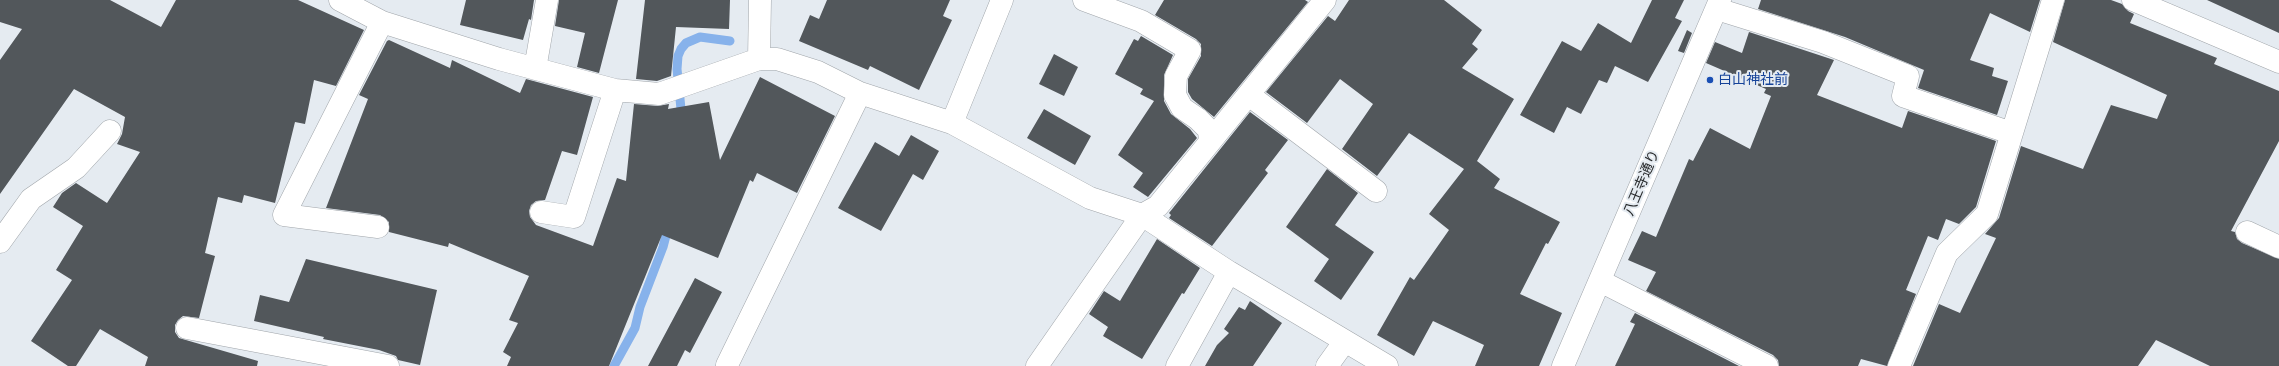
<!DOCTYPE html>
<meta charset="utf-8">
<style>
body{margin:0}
canvas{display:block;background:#e5ebf1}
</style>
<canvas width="2279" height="366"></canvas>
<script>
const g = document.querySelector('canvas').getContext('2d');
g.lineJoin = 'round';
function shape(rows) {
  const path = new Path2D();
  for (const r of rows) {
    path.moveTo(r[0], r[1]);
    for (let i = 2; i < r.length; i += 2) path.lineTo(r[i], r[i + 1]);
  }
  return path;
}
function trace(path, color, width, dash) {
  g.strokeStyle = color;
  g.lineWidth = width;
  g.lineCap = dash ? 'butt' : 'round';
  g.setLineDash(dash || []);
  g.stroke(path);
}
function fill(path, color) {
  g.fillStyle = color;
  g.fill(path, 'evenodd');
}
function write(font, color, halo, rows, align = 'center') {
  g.font = font + ' Manrope,"Noto Sans JP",sans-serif';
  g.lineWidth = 4;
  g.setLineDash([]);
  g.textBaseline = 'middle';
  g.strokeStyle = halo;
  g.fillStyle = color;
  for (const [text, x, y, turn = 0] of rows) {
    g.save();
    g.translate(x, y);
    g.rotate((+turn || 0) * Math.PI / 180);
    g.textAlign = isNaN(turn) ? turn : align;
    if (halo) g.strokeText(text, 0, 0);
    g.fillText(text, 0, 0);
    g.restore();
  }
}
trace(shape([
 [682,119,677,69,678,56,681,49,686,43,700,37,730,41],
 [614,366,635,328,640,307,663,247,669,224]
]), '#87b2eb', 9);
fill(shape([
 [0,0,110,0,161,27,176,0,298,0,364,30,336,86,314,80,305,124,295,122,275,203,244,195,242,203,218,197,205,253,215,256,199,318,183,316,178,320,175,325,175,332,179,338,258,361,257,366,145,366,148,357,100,329,76,366,68,366,31,341,72,280,56,270,83,226,53,207,62,193,76,183,107,203,140,152,117,144,122,134,125,117,74,89,0,194,0,60,22,29,0,22],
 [466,0,534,0,531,20,529,19,523,40,460,25],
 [559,0,618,0,599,73,577,67,585,33,555,26],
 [645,0,730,0,729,29,676,27,671,76,657,81,636,79],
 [827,0,950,0,943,16,952,20,919,90,870,66,868,70,799,41,810,15,819,19],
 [1164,0,1305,0,1308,2,1214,117,1192,99,1188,92,1188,79,1201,56,1201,44,1196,39,1155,15],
 [1349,0,1444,0,1482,30,1472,44,1478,49,1462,68,1514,99,1477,161,1500,179,1494,188,1560,222,1548,244,1546,243,1520,294,1562,313,1539,366,1475,366,1484,345,1433,321,1414,356,1377,335,1410,277,1414,280,1449,230,1429,214,1464,169,1409,133,1377,176,1342,149,1373,104,1340,79,1307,123,1266,92,1328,16,1335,21],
 [1652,0,1684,0,1675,18,1682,21,1648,82,1615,66,1607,83,1599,80,1581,114,1567,107,1554,133,1520,115,1562,41,1581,51,1598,23,1631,43],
 [1761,0,2040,0,2030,32,1990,13,1970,60,1994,68,1992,76,2008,81,1997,115,1918,88,1924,70,1845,37,1758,9],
 [2065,0,2111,0,2122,4,2128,11,2134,14,2130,23,2217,58,2214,64,2279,91,2279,141,2231,231,2235,232,2237,239,2242,243,2279,259,2279,366,2210,366,2156,340,2138,366,1913,366,1939,304,1960,313,1996,238,1985,234,1999,218,2021,146,2083,169,2111,105,2157,119,2167,95,2053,42],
 [2207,0,2279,0,2279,33],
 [1687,30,1692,33,1684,53,1678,51],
 [1749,32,1834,60,1817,95,1902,128,1908,111,1996,141,1976,207,1959,224,1946,219,1938,240,1928,236,1906,290,1916,294,1887,366,1861,359,1858,366,1779,366,1778,360,1773,355,1646,291,1656,272,1628,260,1642,231,1656,237,1689,159,1693,161,1710,128,1750,149,1771,96,1764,93,1766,89,1706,63,1715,42,1742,53],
 [1141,36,1173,55,1164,75,1164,101,1171,114,1190,129,1197,138,1148,197,1133,187,1143,173,1118,155,1154,101,1140,94,1143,89,1115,74,1134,39,1138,41],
 [389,40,450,68,452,60,520,93,526,79,593,97,577,155,562,151,545,200,536,201,531,205,529,211,530,217,536,225,593,246,617,178,626,181,634,104,658,106,669,104,668,109,709,102,720,160,760,77,835,116,797,193,757,173,753,182,750,180,718,258,662,235,609,366,507,366,511,357,503,352,518,323,509,320,529,276,449,243,448,247,389,232,389,222,380,215,326,208,368,99,359,95,387,41],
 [1054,54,1078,67,1064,96,1039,84],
 [1044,109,1091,136,1075,165,1027,138],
 [1250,112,1288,140,1265,170,1268,173,1212,246,1169,218,1171,215,1169,213],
 [911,135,939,151,923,180,913,174,881,231,838,208,875,142,899,156],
 [1327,169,1358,193,1335,225,1374,252,1341,300,1314,281,1329,259,1286,227],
 [1157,239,1200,268,1184,294,1182,293,1142,359,1103,336,1108,327,1089,314,1104,291,1120,301],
 [306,259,437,290,420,365,398,360,396,356,379,350,323,339,324,337,254,321,260,295,289,302],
 [695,278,722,292,690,353,685,350,677,366,648,366],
 [1250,301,1282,323,1253,366,1205,366,1217,345,1229,333,1224,329,1239,307,1245,310],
 [1635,313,1739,366,1615,366,1635,324,1630,322]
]), '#52575b');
const minor = shape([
 [340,0,382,22,499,59,615,90,659,94,759,59,777,59,818,72,860,93,952,123,1090,198,1142,215,1229,272,1387,366],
 [1084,0,1141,21,1190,50,1176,76,1175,95,1182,108,1198,119,1209,130,1210,142],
 [2133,0,2279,62],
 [1717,9,1823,42,1908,76,1903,96,2011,133],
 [759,59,760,0],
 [535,69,547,0],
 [1249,95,1376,191],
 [952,123,1002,0],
 [541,212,574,217,615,90],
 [378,227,284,215,382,22],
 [2247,232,2279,247],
 [0,242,31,199,76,168,110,131],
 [1600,281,1767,366],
 [187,328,388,366],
 [727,365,860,93],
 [1037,366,1142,215,1158,206,1325,0],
 [1177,366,1229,272],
 [1327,366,1345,341],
 [1563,366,1720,0],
 [1899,366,1947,253,1987,214,2053,0]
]);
trace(minor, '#a0a5aa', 23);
trace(minor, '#fff', 22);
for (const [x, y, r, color] of [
 [1710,80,4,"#1a4fb4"]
]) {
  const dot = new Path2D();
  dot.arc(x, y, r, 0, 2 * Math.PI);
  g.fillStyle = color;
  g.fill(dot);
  trace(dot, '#e5ebf1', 1.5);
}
write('14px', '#164399', '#e5ebf1', [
 ["白山神社前",1718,80]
], 'left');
write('14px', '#292b2d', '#e5ebf1', [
 ["八王寺通り",1642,183,-67]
]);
</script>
